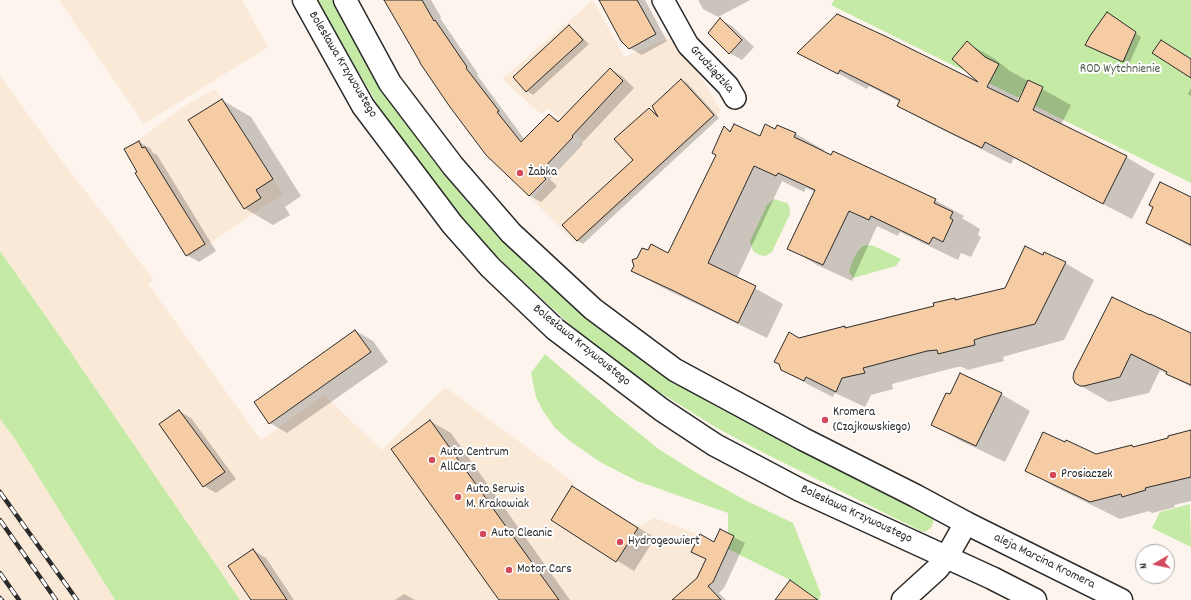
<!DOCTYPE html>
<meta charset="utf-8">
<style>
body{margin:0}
#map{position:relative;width:1191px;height:600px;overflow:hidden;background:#fdf5ed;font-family:Dekko,sans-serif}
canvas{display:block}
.north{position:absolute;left:1135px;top:544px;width:40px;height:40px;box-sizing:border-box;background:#fff;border:1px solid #aaa;border-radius:50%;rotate:261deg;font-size:11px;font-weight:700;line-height:16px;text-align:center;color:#2b2b2b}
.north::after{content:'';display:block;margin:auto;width:14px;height:18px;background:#d1495b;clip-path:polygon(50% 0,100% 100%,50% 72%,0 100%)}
</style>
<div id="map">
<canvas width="1191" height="600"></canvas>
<div class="north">N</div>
</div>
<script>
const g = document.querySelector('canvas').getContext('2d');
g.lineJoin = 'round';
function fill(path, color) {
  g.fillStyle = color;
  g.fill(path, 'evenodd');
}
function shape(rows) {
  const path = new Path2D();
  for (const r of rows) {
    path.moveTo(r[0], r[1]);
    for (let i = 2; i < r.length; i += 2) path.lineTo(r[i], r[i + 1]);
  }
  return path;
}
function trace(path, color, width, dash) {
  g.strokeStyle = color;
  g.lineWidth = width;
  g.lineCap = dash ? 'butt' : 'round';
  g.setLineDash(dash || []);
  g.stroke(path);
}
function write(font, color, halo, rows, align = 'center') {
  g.font = font + ' Dekko,sans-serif';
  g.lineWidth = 4;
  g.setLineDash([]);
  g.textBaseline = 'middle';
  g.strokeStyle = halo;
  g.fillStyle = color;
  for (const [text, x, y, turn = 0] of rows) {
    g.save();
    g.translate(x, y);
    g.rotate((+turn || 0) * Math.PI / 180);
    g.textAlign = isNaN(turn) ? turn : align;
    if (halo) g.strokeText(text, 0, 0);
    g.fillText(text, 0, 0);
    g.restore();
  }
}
fill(shape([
 [59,0,242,0,268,47,144,124],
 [593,0,624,57,676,35,721,111,577,244,532,199,584,141,549,109,541,114,502,79],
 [0,76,62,161,154,280,148,284,261,440,324,395,382,450,444,388,448,389,575,483,573,486,638,527,654,518,693,532,728,549,713,582,692,600,240,600,61,338,0,251],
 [215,89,283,194,188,258,135,173,137,172,124,149,136,142,181,108],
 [0,419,15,439,115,600,0,600]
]), '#fbe9d7');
fill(shape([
 [317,0,332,0,377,79,400,114,434,162,465,199,533,271,597,326,649,364,711,404,824,463,930,515,934,520,931,528,925,532,921,531,756,449,717,428,648,385,576,330,513,272,494,253,465,221,435,185,400,139,375,100,336,34],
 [834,0,1191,0,1191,183,831,5],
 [774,199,787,203,789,206,790,214,772,252,765,256,759,255,753,251,750,241,767,205],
 [869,245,874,246,901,259,896,266,853,278,849,271,853,260,858,251,863,246],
 [0,251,61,338,240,600,115,600,15,439,0,419],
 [545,354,615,414,660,450,700,475,747,501,793,523,821,594,819,600,790,580,728,549,728,513,637,481,600,462,570,441,555,428,543,411,536,397,531,373],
 [1190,504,1191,547,1152,528,1160,512]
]), '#c4eaa5');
fill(shape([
 [385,0,431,0,441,17,440,18,478,74,477,75,525,140,549,115,560,121,610,69,622,76,634,88,582,143,583,144,550,179,557,186,541,202,530,196,487,154],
 [600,0,645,0,667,41,642,55,630,48],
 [698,0,750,0,718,17,703,9],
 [1113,17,1141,37,1129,64,1092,48],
 [720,20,732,26,754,47,742,60,730,53],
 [569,27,575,30,589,44,533,95,527,91,514,77],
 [967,43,995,59,1010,71,1071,105,1061,125,1126,157,1155,174,1132,219,1014,158,1011,164,927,122,899,106,900,102,869,86,867,89,798,52,981,85],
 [1022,91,1024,92,1018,104,1016,103],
 [681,80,687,83,719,118,583,244,578,241,563,225,634,160,650,110,657,114],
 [1191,88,1191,96,1188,94],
 [222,100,251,117,301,196,285,207,290,215,273,225,244,208],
 [778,126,796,134,824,150,823,152,935,200,964,216,962,218,980,229,978,235,981,237,971,257,961,253,958,260,900,232,898,236,877,226,852,281,817,265,789,248,815,192,806,188,804,192,782,181,737,278,783,304,767,338,703,307,661,287,632,271,669,254,717,154,725,127,731,131,760,137,776,130],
 [139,142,151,149,152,152,157,155,216,251,199,262,187,255,138,172],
 [1191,198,1191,247,1147,222],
 [1043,256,1065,263,1094,280,1064,340,1013,354,1003,357,1004,361,983,366,968,370,962,367,957,367,892,384,893,389,871,395,865,407,835,393,833,397,811,386,782,369,799,339,844,327,848,328,935,306,955,299,958,301,1006,288],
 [1112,298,1191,335,1191,387,1160,370,1149,393,1109,402,1081,386],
 [356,331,373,341,388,362,287,433,270,423],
 [1001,394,1030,411,1005,462,961,441,932,424],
 [179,411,191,418,236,479,216,493,204,486,160,424],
 [430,421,451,433,570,600,500,600],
 [1191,431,1191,501,1174,505,1175,507,1152,513,1149,511,1120,519,1055,487,1026,470,1095,455,1132,446,1135,448,1169,439],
 [573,487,655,538,634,571,552,520],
 [733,537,745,543,724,588,719,593,726,600,673,600,698,578,715,543],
 [253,550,266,558,294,600,252,600],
 [404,594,415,600,395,600]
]), '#0003');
const building = shape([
 [384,0,422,0,434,21,435,20,467,67,466,68,499,111,497,112,521,142,549,114,558,122,610,68,623,81,572,136,573,137,540,172,546,179,529,196,486,155,450,107,420,63,420,62,384,0],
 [599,0,637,0,656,34,629,49,621,41,599,0],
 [1107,12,1136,32,1123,62,1085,45,1090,36,1107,12],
 [837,14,885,36,978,82,952,59,967,41,985,57,999,64,987,87,1018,102,1028,80,1043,87,1033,110,1127,156,1103,204,985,142,982,148,953,134,897,106,900,100,840,70,838,74,797,53,837,14],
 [720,18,742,40,729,54,708,33,720,18],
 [569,25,583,40,526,92,513,77,569,25],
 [1161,40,1191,59,1191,78,1152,53,1161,40],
 [681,79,714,115,577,241,562,225,633,160,614,139,649,108,658,117,652,106,681,79],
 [222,99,273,179,256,190,261,198,244,209,188,120,222,99],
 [734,124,760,136,765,124,775,129,777,125,796,133,794,137,813,146,831,155,833,151,936,199,934,203,953,212,950,218,953,220,943,242,933,237,929,244,871,216,869,220,849,211,823,265,787,249,815,190,778,173,776,176,754,166,708,263,756,286,738,323,674,291,631,271,634,266,632,260,637,258,642,248,648,250,651,244,668,253,716,155,712,153,724,126,730,132,734,124],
 [139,141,142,148,145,147,205,244,186,256,135,173,137,172,124,149,139,141],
 [1160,182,1191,197,1191,245,1146,223,1153,207,1149,205,1160,182],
 [1025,246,1043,255,1044,252,1066,262,1035,324,983,337,974,340,975,345,954,350,938,354,937,350,927,351,863,368,865,373,842,378,836,392,806,377,804,381,781,370,779,364,774,362,789,332,799,338,845,326,845,328,934,306,933,303,955,298,955,300,1005,288,1025,246],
 [1112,297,1150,315,1150,314,1191,333,1191,385,1166,374,1167,372,1131,354,1120,377,1084,386,1080,386,1075,383,1073,378,1074,372,1112,297],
 [355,330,371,352,269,424,254,402,355,330],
 [960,373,1002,393,976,446,931,425,946,393,950,394,960,373],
 [179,410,225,472,203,487,159,424,179,410],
 [430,420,502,521,559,600,499,600,391,449,430,420],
 [1191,430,1191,477,1145,488,1146,490,1122,497,1121,494,1090,502,1025,471,1043,432,1065,442,1066,440,1096,454,1132,445,1133,447,1168,438,1168,436,1191,430],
 [572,486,638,528,616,562,551,520,572,486],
 [720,529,734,536,713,582,708,586,721,600,672,600,697,578,706,559,691,552,700,534,714,542,720,529],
 [253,549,287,600,251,600,228,566,253,549],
 [790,580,818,600,775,600,790,580]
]);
fill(building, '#f6cca5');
trace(building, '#2b2b2b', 1);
const minor = shape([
 [663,0,688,45,728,86,735,98]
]);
const tertiary = shape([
 [903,600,937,569,946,558,966,523]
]);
const secondary = shape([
 [304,0,363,106,452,224,490,267,555,329,662,410,715,445,800,490,992,578,1035,600],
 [345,0,390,83,453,166,511,233,593,309,675,370,803,439,916,496,966,523,1121,600]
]);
trace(minor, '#2b2b2b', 24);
trace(tertiary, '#2b2b2b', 25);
trace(secondary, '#2b2b2b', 25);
trace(minor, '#fff', 21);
trace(tertiary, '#fff', 22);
trace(secondary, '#fff', 22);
const rail = shape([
 [0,492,77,600],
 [0,520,56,600],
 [0,573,19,600],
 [0,598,2,600]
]);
trace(rail, '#2b2b2b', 4.5);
trace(rail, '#fff', 3, [9]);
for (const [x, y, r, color] of [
 [520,173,4,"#d1495b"],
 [825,420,4,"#d1495b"],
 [432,460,4,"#d1495b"],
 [1053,475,4,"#d1495b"],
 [458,497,4,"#d1495b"],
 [483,534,4,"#d1495b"],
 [620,542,4,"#d1495b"],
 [509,570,4,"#d1495b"]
]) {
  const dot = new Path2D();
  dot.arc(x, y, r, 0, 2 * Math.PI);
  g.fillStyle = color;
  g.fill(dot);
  trace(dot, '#fff', 1.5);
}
write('13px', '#2b2b2b', '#fff', [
 ["Bolesława Krzywoustego",342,65,59],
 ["Grudziądzka",711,70,48],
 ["Bolesława Krzywoustego",581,346,39],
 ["Bolesława Krzywoustego",856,515,25],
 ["aleja Marcina Kromera",1044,562,26]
]);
write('13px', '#515b4a', '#fff', [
 ["ROD Wytchnienie",1120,70]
]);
write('13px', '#2b2b2b', '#fff', [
 ["Żabka",528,173],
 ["Kromera",833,413],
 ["(Czajkowskiego)",833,428],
 ["Auto Centrum",440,453],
 ["AllCars",440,468],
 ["Prosiaczek",1061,475],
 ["Auto Serwis",466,490],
 ["M. Krakowiak",466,505],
 ["Auto Cleanic",491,534],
 ["Hydrogeowiert",628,542],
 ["Motor Cars",517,570]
], 'left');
</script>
